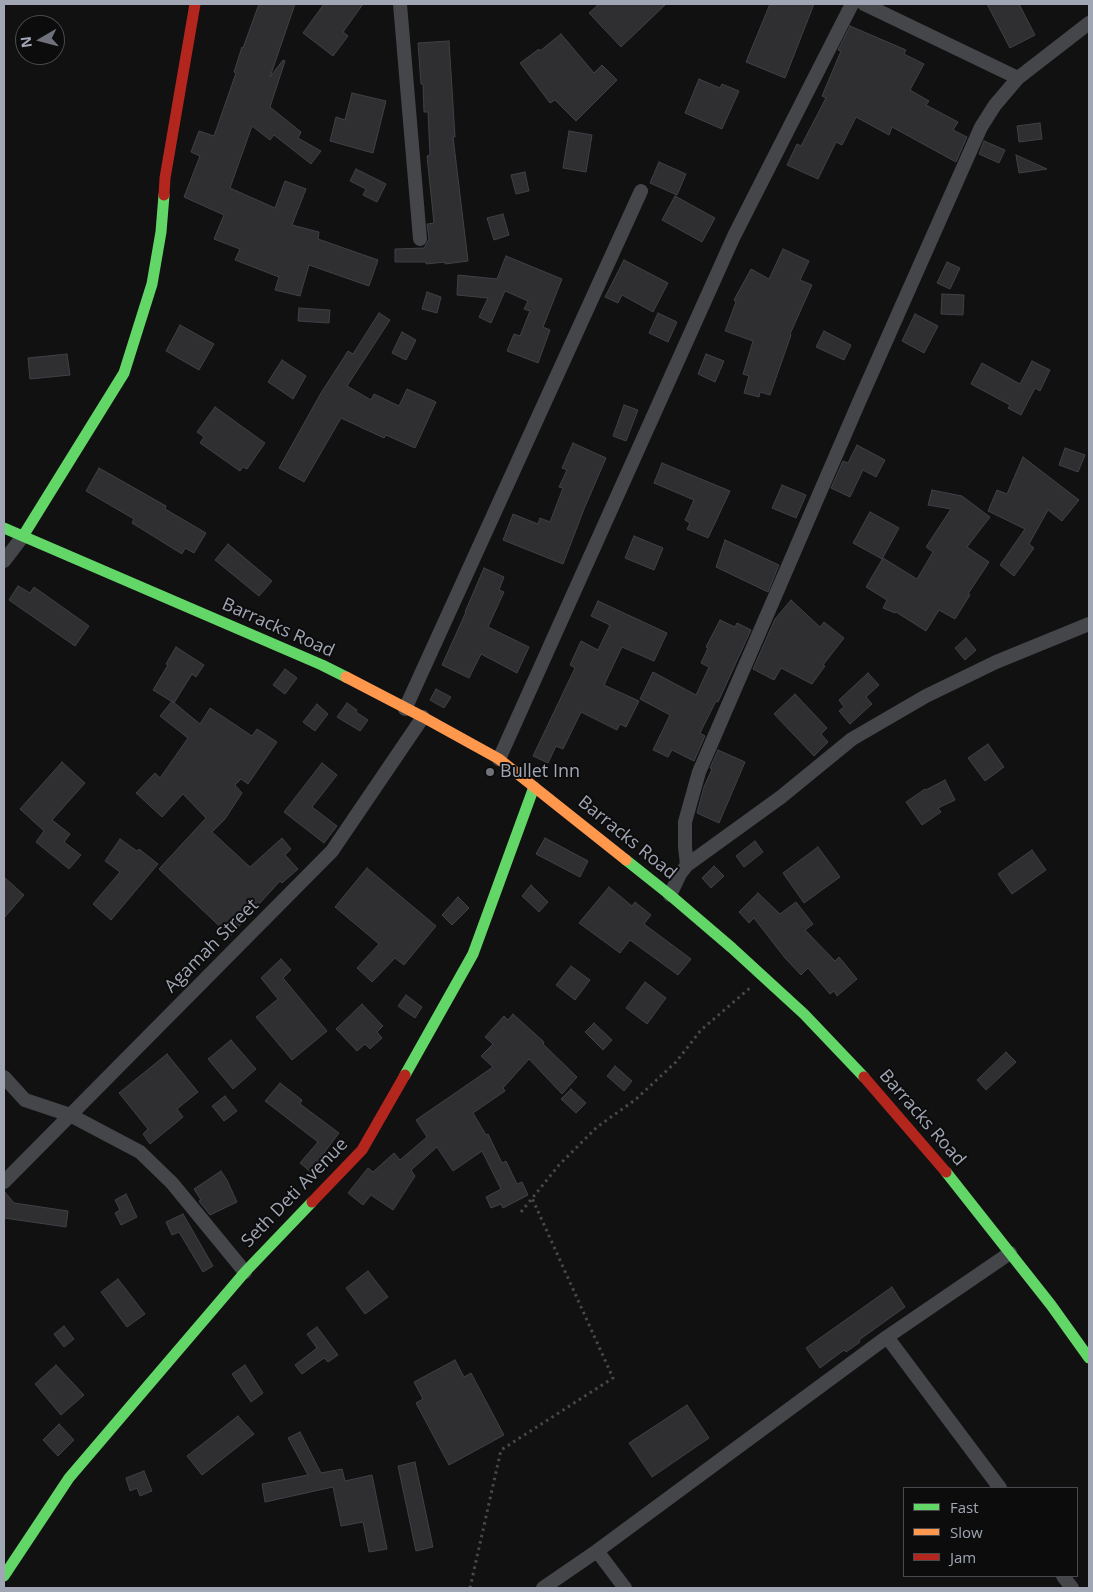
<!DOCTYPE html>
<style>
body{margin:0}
#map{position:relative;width:1093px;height:1592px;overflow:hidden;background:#111112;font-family:"Open Sans",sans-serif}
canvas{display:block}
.frame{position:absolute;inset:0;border:5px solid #a1a6b4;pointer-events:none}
.legend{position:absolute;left:903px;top:1487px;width:175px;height:90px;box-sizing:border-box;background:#0c0c0d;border:1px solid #484a50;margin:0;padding:6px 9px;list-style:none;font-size:15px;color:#a1a6b4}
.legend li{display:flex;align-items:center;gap:10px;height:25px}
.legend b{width:25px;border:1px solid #484a50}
.north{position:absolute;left:15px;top:15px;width:50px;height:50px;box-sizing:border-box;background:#0c0c0d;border:1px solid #484a50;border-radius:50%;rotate:262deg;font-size:14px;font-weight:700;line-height:20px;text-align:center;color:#a1a6b4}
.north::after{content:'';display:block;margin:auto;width:18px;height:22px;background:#6f727b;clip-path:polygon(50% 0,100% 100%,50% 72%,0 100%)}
</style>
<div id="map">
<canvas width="1093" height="1592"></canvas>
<div class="frame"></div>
<ul class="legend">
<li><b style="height:6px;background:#63d668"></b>Fast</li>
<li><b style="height:6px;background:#ff974d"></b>Slow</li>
<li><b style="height:6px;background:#b3261e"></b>Jam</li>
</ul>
<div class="north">N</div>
</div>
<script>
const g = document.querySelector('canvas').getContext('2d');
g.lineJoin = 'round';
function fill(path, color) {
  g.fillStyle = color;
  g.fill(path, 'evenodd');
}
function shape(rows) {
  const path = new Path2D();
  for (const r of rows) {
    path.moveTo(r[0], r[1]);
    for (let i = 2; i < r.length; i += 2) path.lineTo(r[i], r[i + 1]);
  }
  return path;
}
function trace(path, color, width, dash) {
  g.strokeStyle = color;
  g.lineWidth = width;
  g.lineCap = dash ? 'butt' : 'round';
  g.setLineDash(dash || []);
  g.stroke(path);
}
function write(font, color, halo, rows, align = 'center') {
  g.font = font + ' "Open Sans",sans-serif';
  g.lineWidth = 4;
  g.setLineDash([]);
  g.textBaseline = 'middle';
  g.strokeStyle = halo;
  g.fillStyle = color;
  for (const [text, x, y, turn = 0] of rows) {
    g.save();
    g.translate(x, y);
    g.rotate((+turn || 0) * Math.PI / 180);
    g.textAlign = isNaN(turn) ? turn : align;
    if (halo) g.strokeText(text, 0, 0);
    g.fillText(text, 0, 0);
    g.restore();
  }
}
const building = shape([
 [259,4,295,4,270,77,283,60,285,61,270,107,301,132,298,138,321,151,311,164,274,135,270,140,252,126,230,188,275,208,285,181,306,189,292,225,319,232,318,239,378,260,369,286,309,265,300,296,275,290,279,277,235,260,240,249,214,239,224,215,184,197,200,156,191,152,199,131,214,136,236,73,234,72,242,47,243,48,259,4],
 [324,4,363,4,343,32,348,36,333,56,303,33,324,4],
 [599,4,666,4,621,47,589,13,599,4],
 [770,4,814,4,785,78,746,62,770,4],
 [987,4,1019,4,1035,35,1010,48,987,4],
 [850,26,906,50,904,54,924,64,910,90,929,101,926,105,958,122,953,130,967,137,956,162,892,127,889,135,856,117,842,145,836,142,818,179,787,165,797,144,801,146,826,98,822,96,841,51,838,50,850,26],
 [561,34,594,73,602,65,617,80,576,121,555,100,550,103,520,63,539,49,540,51,561,34],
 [449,41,455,137,453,137,468,261,445,264,445,262,426,264,426,262,395,262,395,249,424,248,429,239,427,224,434,223,427,156,430,155,428,112,424,112,423,84,421,84,418,43,449,41],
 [699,79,720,88,722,84,739,91,722,129,685,113,699,79],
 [352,93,386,101,373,153,330,141,336,117,345,120,352,93],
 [1040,123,1042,139,1019,142,1017,126,1040,123],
 [569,131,592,135,586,172,563,168,569,131],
 [984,141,1005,150,999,163,979,154,984,141],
 [1016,155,1047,169,1019,173,1016,155],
 [659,162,686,174,677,195,650,183,659,162],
 [356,169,386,184,377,202,363,195,366,189,350,181,356,169],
 [525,172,529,191,516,194,511,175,525,172],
 [675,196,715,218,702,242,662,220,675,196],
 [503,214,509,235,494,240,487,218,503,214],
 [783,249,809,261,800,280,812,285,790,334,791,335,770,395,760,392,759,397,744,393,749,376,743,374,753,341,725,331,736,302,734,300,751,269,769,279,783,249],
 [506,256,562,279,543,327,550,330,538,363,507,351,514,334,520,336,530,311,524,309,528,301,505,291,491,323,479,317,488,298,457,295,458,275,497,279,506,256],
 [624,260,668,283,653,312,622,295,618,303,605,297,624,260],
 [947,262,960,268,950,289,937,283,947,262],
 [427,292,441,297,437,313,422,309,427,292],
 [942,294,964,295,963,315,941,314,942,294],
 [299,308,330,310,329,323,298,321,299,308],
 [379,313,390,320,347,386,371,400,374,394,399,406,407,389,436,402,415,448,386,435,384,438,341,418,304,482,279,468,321,393,348,351,353,354,379,313],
 [658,313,677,322,668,342,649,333,658,313],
 [915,314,938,326,924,353,902,341,915,314],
 [180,325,214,344,199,370,166,351,180,325],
 [824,331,851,345,844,360,816,347,824,331],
 [402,332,416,340,406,360,392,353,402,332],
 [67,354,70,375,30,379,28,358,67,354],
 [706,354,724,361,715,382,698,374,706,354],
 [282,360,306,376,293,399,268,382,282,360],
 [1032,361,1050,370,1040,391,1035,388,1021,415,1008,408,1010,405,971,384,982,363,1020,384,1032,361],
 [624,405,638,410,626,441,613,436,624,405],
 [215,407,265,443,247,469,243,467,240,471,200,443,204,437,197,432,215,407],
 [573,443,606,458,584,509,563,564,503,540,513,514,538,524,540,518,550,522,563,488,559,487,567,470,562,468,573,443],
 [857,445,885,460,876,477,863,470,850,497,831,488,843,461,848,463,857,445],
 [1065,448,1085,455,1078,472,1059,465,1065,448],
 [1023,457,1079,500,1062,521,1048,510,1029,544,1034,548,1014,576,1000,565,1025,529,988,511,997,490,1007,494,1023,457],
 [662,463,730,491,708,538,687,529,690,523,685,520,694,500,654,483,662,463],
 [99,468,166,506,165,509,206,533,194,553,185,548,182,554,132,523,134,519,86,491,99,468],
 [782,485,806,495,796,518,772,508,782,485],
 [932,490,962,496,990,517,967,547,989,562,968,594,970,595,955,619,939,610,926,631,896,612,895,613,883,608,887,600,866,587,883,558,917,579,933,552,926,547,951,509,928,505,932,490],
 [870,512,899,528,882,559,853,543,870,512],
 [634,536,663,548,654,570,625,558,634,536],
 [725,540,779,565,768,592,716,567,725,540],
 [228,544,272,581,259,596,215,560,228,544],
 [484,568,504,577,499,590,504,592,488,627,529,647,517,673,481,654,469,678,442,665,466,612,465,612,484,568],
 [18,586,30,593,34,587,89,626,75,646,9,600,18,586],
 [791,600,820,627,824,622,844,638,823,665,825,666,812,684,781,668,774,680,753,669,775,619,791,600],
 [598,601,667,633,654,661,622,647,604,685,639,701,626,727,620,724,617,730,581,712,563,749,556,746,548,763,533,756,575,668,570,665,581,641,598,650,610,625,591,616,598,601],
 [720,620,735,627,737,623,751,630,718,702,716,701,700,733,705,736,694,761,672,750,668,757,653,750,670,715,640,699,653,672,696,695,709,667,701,663,708,648,706,647,720,620],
 [966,638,976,650,965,660,955,648,966,638],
 [176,647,204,665,196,677,192,674,174,703,153,690,168,665,166,664,176,647],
 [285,669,297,678,285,694,273,685,285,669],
 [868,673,879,685,866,697,872,704,850,724,839,711,844,707,839,700,868,673],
 [436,689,451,697,444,708,430,700,436,689],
 [795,694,827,728,821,734,828,742,814,756,774,714,795,694],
 [172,701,200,724,210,708,252,736,257,729,277,742,248,784,241,779,235,785,242,793,225,819,212,832,250,867,282,838,291,849,285,855,298,869,282,883,280,881,230,936,159,869,206,818,183,794,162,817,136,793,155,773,160,778,188,738,160,716,172,701],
 [347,703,357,710,356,712,368,720,360,731,337,717,347,703],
 [317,704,328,714,315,731,303,722,317,704],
 [988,744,1004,767,985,781,968,758,988,744],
 [718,750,745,762,719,823,697,813,704,787,712,769,710,768,718,750],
 [62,762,85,783,52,820,70,834,64,842,81,855,69,869,36,842,44,831,20,809,62,762],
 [322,763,337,775,312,807,337,826,324,843,284,812,322,763],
 [945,780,955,800,938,808,941,812,922,825,906,802,925,789,926,790,945,780],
 [545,838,588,861,580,877,536,854,545,838],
 [120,839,137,851,139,849,158,864,111,920,93,904,120,872,105,861,120,839],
 [755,841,763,852,744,867,736,856,755,841],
 [818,847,840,877,804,903,783,873,818,847],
 [1032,850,1046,870,1012,894,998,874,1032,850],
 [714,866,724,876,711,888,702,878,714,866],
 [367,868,436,926,404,965,395,958,372,982,357,968,379,944,335,907,367,868],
 [4,877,24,895,4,918,4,877],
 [531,885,548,902,539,912,522,896,531,885],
 [609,887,632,906,635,902,651,915,644,924,691,959,678,975,630,940,620,953,579,923,609,887],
 [758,893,780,914,796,902,813,924,805,930,835,961,839,957,857,979,837,996,834,991,830,994,808,968,801,975,785,958,754,918,749,923,739,912,758,893],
 [458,897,469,908,452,925,442,915,458,897],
 [281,959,291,970,283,978,327,1031,292,1060,256,1017,278,999,261,978,281,959],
 [571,966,590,980,575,1000,556,985,571,966],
 [645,982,666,998,647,1024,626,1008,645,982],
 [406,995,422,1007,415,1018,398,1006,406,995],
 [362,1004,383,1026,377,1032,382,1038,370,1049,365,1044,357,1051,336,1029,362,1004],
 [513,1014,544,1042,543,1044,577,1077,562,1094,529,1059,503,1088,505,1091,473,1113,486,1135,488,1134,502,1163,506,1161,517,1184,522,1182,528,1195,503,1208,501,1204,491,1208,486,1197,501,1189,482,1151,453,1171,437,1147,411,1170,415,1176,393,1210,371,1195,363,1205,348,1193,368,1168,373,1172,394,1153,400,1160,427,1137,416,1120,493,1067,481,1056,493,1044,485,1037,504,1016,508,1020,513,1014],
 [594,1023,612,1040,603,1050,585,1032,594,1023],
 [231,1040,256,1069,233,1089,208,1059,231,1040],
 [1006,1052,1016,1062,986,1090,977,1080,1006,1052],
 [167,1054,198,1092,177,1109,183,1117,150,1144,143,1134,148,1129,119,1093,167,1054],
 [615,1066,632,1081,624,1091,607,1076,615,1066],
 [280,1083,302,1100,300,1104,339,1133,318,1161,321,1164,312,1173,300,1163,318,1142,265,1101,280,1083],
 [571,1089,586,1103,576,1113,561,1099,571,1089],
 [225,1096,237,1111,224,1121,212,1106,225,1096],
 [221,1171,227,1180,237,1202,210,1215,199,1201,201,1200,194,1189,221,1171],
 [4,1191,14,1203,68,1211,66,1227,4,1218,4,1191],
 [126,1194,137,1217,121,1225,115,1213,120,1210,115,1200,126,1194],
 [183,1214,213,1266,203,1272,179,1232,172,1235,166,1222,183,1214],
 [368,1271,388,1297,365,1314,346,1288,368,1271],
 [118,1279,145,1314,127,1327,101,1292,118,1279],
 [892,1287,905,1307,859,1340,860,1342,846,1352,844,1350,820,1368,806,1348,892,1287],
 [64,1326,74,1339,64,1347,54,1334,64,1326],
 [317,1327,338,1355,328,1362,324,1358,302,1374,295,1365,317,1348,307,1334,317,1327],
 [455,1360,464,1377,471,1373,504,1435,449,1465,416,1403,423,1399,414,1382,455,1360],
 [56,1365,84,1395,61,1415,35,1384,56,1365],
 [245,1365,263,1393,251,1402,232,1374,245,1365],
 [687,1405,709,1438,652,1477,629,1443,687,1405],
 [238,1416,254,1434,202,1475,187,1456,238,1416],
 [59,1424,74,1440,58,1456,43,1440,59,1424],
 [300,1432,321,1473,342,1469,345,1481,372,1475,387,1549,369,1552,363,1522,341,1526,333,1487,265,1502,262,1484,308,1475,288,1438,300,1432],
 [415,1462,433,1547,416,1551,398,1466,415,1462],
 [144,1471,152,1491,140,1496,137,1488,130,1491,126,1478,144,1471]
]);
fill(building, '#2f2f31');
trace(building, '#404146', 1);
trace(shape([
 [521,1212,559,1165,597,1127,635,1100,676,1062,701,1030,751,987],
 [470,1588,501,1450,613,1378,532,1198]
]), '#47484c', 3, [2.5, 4]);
trace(shape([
 [400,4,420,239],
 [864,4,1018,78],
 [4,561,23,536],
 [405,709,641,191],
 [499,759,734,236,852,4],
 [687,865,685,847,685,822,699,772,859,402,981,127,995,105,1018,78,1089,23],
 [670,895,680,874,687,865,781,797,852,739,926,696,996,662,1089,624],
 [4,1077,25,1100,70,1115,140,1152,172,1183,245,1272],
 [4,1182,332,851,423,717],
 [887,1337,1000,1488],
 [597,1551,625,1588],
 [1063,1576,1072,1588],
 [543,1588,597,1551,887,1337,1010,1253]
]), '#45464a', 14);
trace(shape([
 [4,528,322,665,346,677],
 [23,536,124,373,152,284,161,232,164,195],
 [626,860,670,895,732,948,804,1014,864,1077],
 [405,1075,473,954,534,787],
 [946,1172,1051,1305,1089,1358],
 [4,1576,69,1478,245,1272,312,1202]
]), '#63d668', 11);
trace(shape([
 [346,677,423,717,499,759,626,860]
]), '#ff974d', 11);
trace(shape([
 [164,195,165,178,195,4],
 [864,1077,946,1172],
 [312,1202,362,1150,405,1075]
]), '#b3261e', 11);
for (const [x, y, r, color] of [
 [490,772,5,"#6f727b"]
]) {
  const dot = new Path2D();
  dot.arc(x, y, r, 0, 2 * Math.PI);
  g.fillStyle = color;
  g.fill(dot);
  trace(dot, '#0c0c0d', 2);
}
write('18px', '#a1a6b4', '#0c0c0d', [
 ["Barracks Road",278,628,24],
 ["Barracks Road",627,838,39],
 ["Agamah Street",212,946,-45],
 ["Barracks Road",922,1118,49],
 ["Seth Deti Avenue",295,1193,-46]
]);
write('18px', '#a1a6b4', '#0c0c0d', [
 ["Bullet Inn",500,772]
], 'left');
</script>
